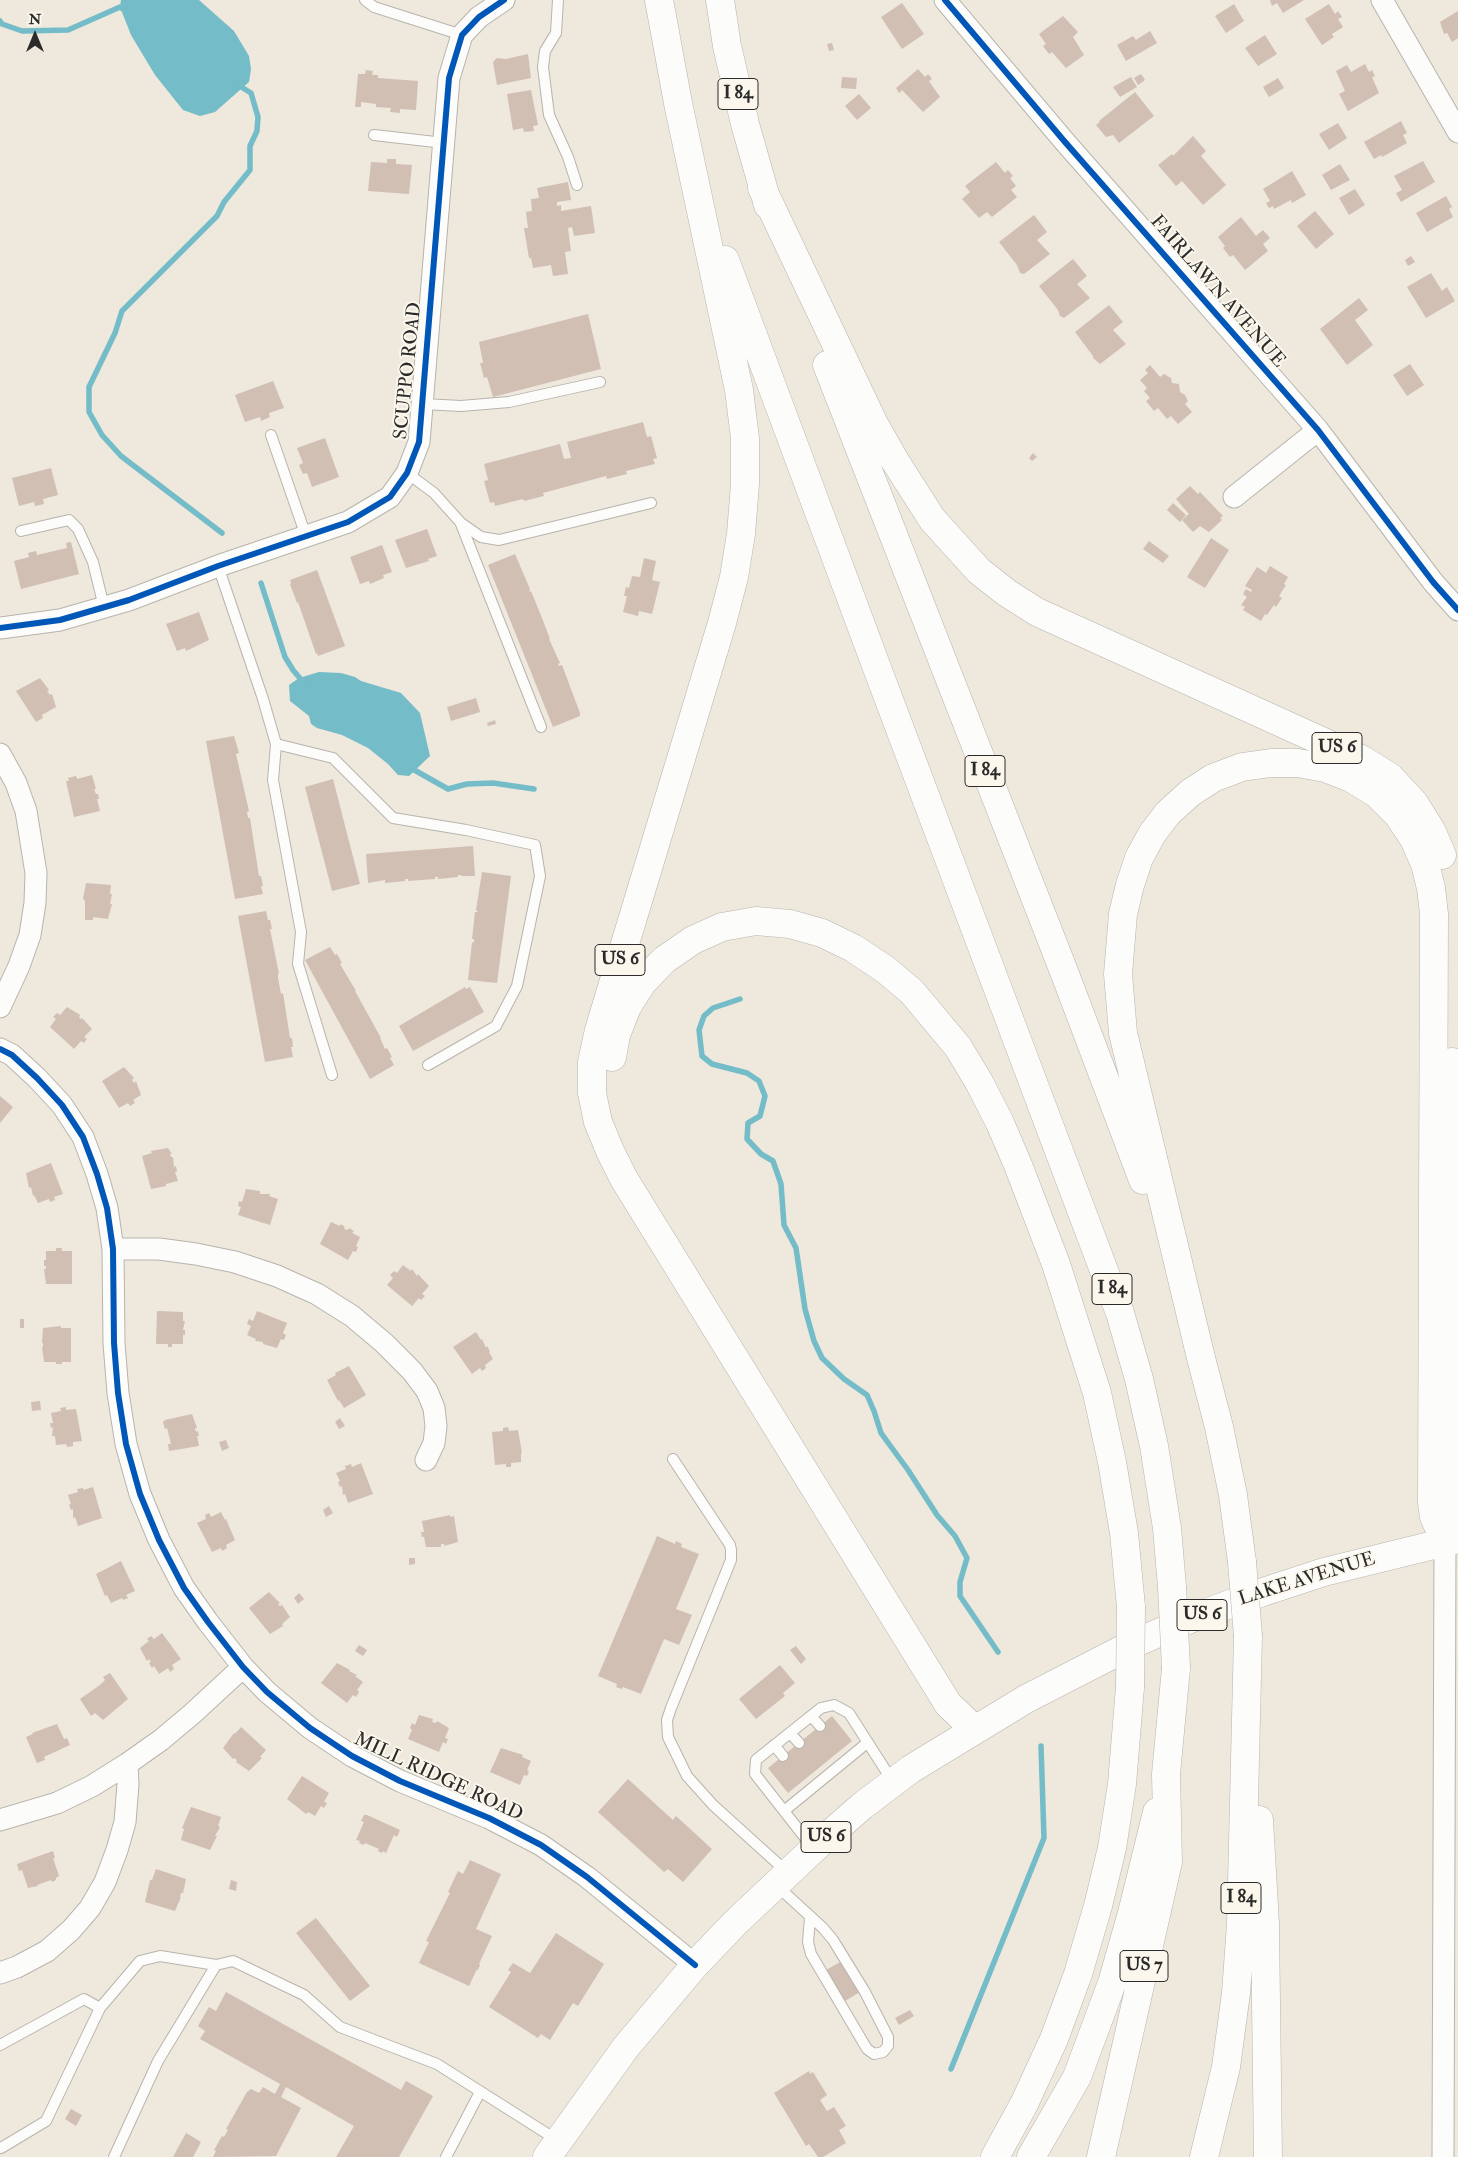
<!DOCTYPE html>
<style>
body{margin:0}
#map{position:relative;width:1458px;height:2157px;overflow:hidden;background:#eee8dd;font-family:"IM FELL Double Pica",serif}
canvas{display:block}
.north{position:absolute;left:10px;top:10px;width:50px;height:50px;-webkit-text-stroke:4px #fbf7ec;paint-order:stroke;rotate:0deg;font-size:14px;font-weight:700;line-height:20px;text-align:center;color:#2b2b2b}
.north::after{content:'';display:block;margin:auto;width:18px;height:22px;background:#2b2b2b;clip-path:polygon(50% 0,100% 100%,50% 72%,0 100%)}
</style>
<div id="map">
<canvas width="1458" height="2157"></canvas>
<div class="north">N</div>
</div>
<script>
const g = document.querySelector('canvas').getContext('2d');
g.lineJoin = 'round';
function fill(path, color) {
  g.fillStyle = color;
  g.fill(path, 'evenodd');
}
function shape(rows) {
  const path = new Path2D();
  for (const r of rows) {
    path.moveTo(r[0], r[1]);
    for (let i = 2; i < r.length; i += 2) path.lineTo(r[i], r[i + 1]);
  }
  return path;
}
function trace(path, color, width, dash) {
  g.strokeStyle = color;
  g.lineWidth = width;
  g.lineCap = dash ? 'butt' : 'round';
  g.setLineDash(dash || []);
  g.stroke(path);
}
function write(font, color, halo, rows, align = 'center') {
  g.font = font + ' "IM FELL Double Pica",serif';
  g.lineWidth = 4;
  g.setLineDash([]);
  g.textBaseline = 'middle';
  g.strokeStyle = halo;
  g.fillStyle = color;
  for (const [text, x, y, turn = 0] of rows) {
    g.save();
    g.translate(x, y);
    g.rotate((+turn || 0) * Math.PI / 180);
    g.textAlign = isNaN(turn) ? turn : align;
    if (halo) g.strokeText(text, 0, 0);
    g.fillText(text, 0, 0);
    g.restore();
  }
}
fill(shape([
 [121,0,199,0,234,31,249,56,251,69,249,82,215,112,200,116,183,110,155,75,131,35,120,7],
 [319,672,341,673,355,677,361,681,401,693,420,713,430,756,409,776,398,775,388,764,368,748,342,735,317,728,311,724,309,716,290,701,289,685,299,678]
]), '#74bcc8');
trace(shape([
 [0,21,2,24,22,31,68,30,120,7,126,11],
 [222,533,121,456,102,435,89,412,89,387,115,333,122,311,217,216,224,202,250,170,250,146,257,131,258,117,251,93,238,85],
 [261,583,285,657,293,670,304,683],
 [409,767,448,789,467,784,493,783,534,789],
 [740,999,713,1008,704,1016,699,1030,702,1056,712,1064,747,1073,759,1081,765,1096,760,1116,748,1123,747,1139,761,1154,773,1161,781,1184,784,1225,796,1248,805,1309,814,1341,822,1358,844,1379,867,1395,874,1411,881,1433,908,1470,937,1515,955,1536,967,1558,960,1582,960,1596,998,1652],
 [951,2069,1044,1838,1041,1746]
]), '#74bcc8', 5.5);
fill(shape([
 [1270,0,1304,0,1283,13,1277,3,1272,6],
 [902,3,924,34,902,49,881,17],
 [1234,4,1244,21,1226,33,1215,16],
 [1329,4,1335,14,1338,11,1342,17,1338,19,1343,27,1332,34,1334,37,1322,45,1305,19],
 [1458,11,1458,38,1452,42,1447,33,1444,34,1440,22],
 [1063,16,1078,32,1073,37,1084,55,1066,68,1052,52,1049,54,1043,46,1046,44,1039,34],
 [1150,31,1157,43,1126,61,1117,45,1133,36,1136,40],
 [1265,35,1277,54,1258,66,1245,48],
 [832,43,834,50,829,51,827,44],
 [528,54,531,78,497,85,493,62,497,58,506,59],
 [1365,64,1369,72,1372,70,1375,76,1372,77,1379,93,1348,111,1339,94,1345,91,1336,71,1347,65,1351,72],
 [918,69,925,77,928,74,932,79,929,81,940,97,923,112,902,90,899,93,896,88],
 [366,70,373,71,372,75,378,75,378,78,418,81,416,110,400,109,400,113,390,112,391,108,376,107,376,104,361,102,361,107,355,107,358,74,365,74],
 [1141,74,1145,80,1138,85,1134,78],
 [842,77,857,78,856,89,841,88],
 [1131,77,1137,87,1120,97,1113,87],
 [1278,78,1284,88,1269,97,1263,87],
 [531,90,538,125,533,126,534,131,524,132,523,128,513,130,507,94],
 [1135,92,1154,116,1119,143,1113,135,1106,137,1096,125,1100,122,1099,121],
 [859,94,871,108,857,120,845,106],
 [1401,121,1407,133,1403,135,1407,143,1382,157,1381,155,1374,159,1364,142],
 [1338,123,1347,138,1329,150,1319,134],
 [1193,136,1206,151,1201,156,1226,185,1203,205,1182,181,1176,186,1158,165,1172,154,1173,156],
 [387,159,396,159,396,164,412,165,409,194,368,191,371,162,387,163],
 [1423,161,1435,182,1401,202,1396,193,1402,190,1394,176],
 [996,162,1005,173,1008,170,1013,176,1010,178,1016,186,1011,190,1017,197,992,217,987,212,979,218,962,199,970,192,965,186],
 [1340,164,1350,180,1331,190,1322,175],
 [1292,171,1306,195,1292,203,1291,200,1274,209,1273,206,1269,208,1266,203,1270,201,1263,189],
 [568,182,571,200,557,202,557,206,561,205,561,211,591,206,595,233,574,236,572,227,568,228,571,251,565,252,568,274,553,276,551,265,533,268,531,258,529,258,524,228,528,228,526,212,532,211,531,199,539,198,537,188],
 [1355,189,1365,205,1349,215,1339,198],
 [1446,196,1452,207,1449,209,1453,217,1427,232,1416,213],
 [1315,211,1334,234,1316,249,1297,226],
 [1034,215,1047,232,1037,240,1050,254,1024,274,1020,273,1017,265,999,242],
 [1241,217,1256,236,1263,230,1270,238,1263,244,1268,251,1245,270,1233,255,1230,257,1223,248,1225,246,1218,237],
 [1411,256,1415,262,1408,266,1405,260],
 [1073,259,1087,276,1077,284,1090,298,1064,318,1060,316,1058,310,1039,286],
 [1431,273,1442,291,1447,287,1455,301,1426,318,1407,287],
 [1359,298,1368,310,1355,320,1373,345,1347,365,1320,329],
 [1109,305,1123,322,1113,330,1126,344,1100,364,1093,358,1093,356,1075,332],
 [588,314,601,369,493,397,487,377,484,378,480,363,483,363,479,342],
 [1410,364,1424,385,1407,396,1393,375],
 [1150,365,1160,377,1164,374,1171,378,1172,383,1179,384,1180,392,1185,395,1188,401,1185,404,1192,412,1178,424,1171,416,1167,419,1158,408,1154,411,1146,401,1150,398,1144,391,1147,388,1140,380,1148,373,1145,370],
 [273,381,284,408,269,413,270,417,261,421,260,417,245,422,235,395],
 [643,422,647,437,651,436,657,458,653,459,655,464,626,471,627,474,607,479,606,476,543,493,544,496,524,501,523,499,495,506,494,502,490,503,484,481,488,480,484,464,560,444,564,459,571,458,567,442],
 [325,438,339,477,312,487,307,473,303,474,299,465,303,463,297,448],
 [1033,453,1037,457,1032,461,1029,458],
 [51,468,58,495,43,499,44,504,35,506,34,502,19,506,12,478],
 [1190,486,1198,494,1200,492,1223,516,1220,518,1222,520,1209,532,1200,526,1193,532,1182,520,1189,514,1176,499],
 [1173,503,1186,515,1180,522,1167,510],
 [427,529,437,556,428,559,429,561,406,568,395,540],
 [1211,538,1229,550,1205,588,1187,577],
 [1149,541,1169,556,1163,563,1143,549],
 [71,542,79,574,21,589,14,561,29,557,28,553,36,551,37,555,67,548,66,543],
 [382,545,392,572,383,575,384,578,370,584,369,581,360,584,350,557],
 [515,554,530,589,529,592,531,591,542,618,550,639,549,639,560,663,558,664,559,666,562,665,580,713,580,716,553,727,488,565],
 [644,558,656,561,652,580,660,582,652,614,639,611,638,616,623,612,627,596,624,596,626,587,629,588,632,576,640,577],
 [1270,566,1288,577,1284,584,1286,585,1279,596,1282,598,1276,607,1274,605,1267,615,1265,614,1261,621,1243,610,1245,607,1241,605,1247,597,1243,594,1246,589,1251,592,1252,590,1245,586,1257,567,1266,573],
 [317,570,345,646,318,656,317,653,316,654,298,602,297,603,290,584,291,584,290,580],
 [199,612,209,640,186,651,185,648,177,651,166,624],
 [40,678,49,690,47,691,50,695,52,694,56,707,42,715,43,718,36,722,16,691],
 [476,698,480,712,451,721,447,707],
 [495,720,496,724,488,726,487,723],
 [234,736,239,753,236,754,249,811,247,812,248,818,250,818,259,876,261,876,263,886,261,886,263,894,235,899,206,741],
 [92,775,96,789,94,789,96,794,98,794,99,799,97,799,100,811,74,817,66,781,69,781,68,778,76,776,77,779],
 [333,779,360,884,332,891,305,787],
 [473,846,475,876,461,876,461,875,458,875,458,877,438,879,438,877,435,877,435,879,408,881,408,879,405,879,405,881,385,883,385,880,368,883,366,854],
 [482,872,511,876,497,983,468,980,472,942,474,943,474,939,472,939,475,912,478,912,476,910],
 [86,883,111,885,110,894,112,894,110,904,112,904,108,919,93,917,93,920,85,920,85,901,83,899],
 [266,911,268,920,270,920,272,929,270,929,279,974,278,974,278,978,281,994,283,993,290,1038,292,1038,293,1047,291,1047,293,1057,265,1062,238,916],
 [330,947,335,955,337,954,342,963,340,964,356,991,355,991,381,1038,380,1038,385,1049,387,1048,392,1057,390,1058,394,1065,370,1079,305,960],
 [465,987,466,989,470,987,484,1012,413,1051,399,1026],
 [67,1007,80,1015,79,1017,81,1019,82,1018,92,1029,84,1037,87,1039,84,1043,81,1041,74,1049,50,1027,56,1019,53,1017,57,1013,60,1015],
 [124,1067,134,1078,132,1080,134,1083,136,1081,141,1095,133,1100,135,1103,130,1106,128,1103,119,1108,102,1081],
 [0,1096,13,1107,0,1123],
 [168,1148,172,1154,170,1154,171,1157,173,1157,174,1167,176,1166,177,1171,175,1172,178,1181,166,1184,166,1186,151,1189,142,1156,152,1153,151,1151],
 [51,1163,63,1194,54,1197,55,1200,50,1202,49,1199,38,1203,34,1195,33,1196,31,1187,29,1188,26,1173],
 [246,1189,260,1191,260,1194,270,1194,269,1196,278,1199,270,1225,238,1215,241,1207,238,1206,239,1201,242,1202],
 [331,1222,340,1226,341,1224,345,1227,344,1229,348,1230,349,1228,354,1231,352,1233,360,1237,356,1246,358,1247,356,1252,353,1251,348,1260,320,1244],
 [56,1248,62,1248,62,1251,72,1251,72,1284,46,1284,44,1269,46,1269,46,1266,44,1266,44,1260,46,1260,46,1251,56,1251],
 [403,1265,411,1271,412,1269,417,1276,418,1274,429,1286,422,1294,425,1296,421,1300,419,1298,412,1306,387,1285,393,1278,390,1275,394,1271,397,1273],
 [157,1311,183,1312,183,1321,185,1321,183,1330,185,1330,185,1335,183,1335,183,1344,172,1344,172,1347,168,1347,168,1344,156,1344],
 [257,1311,287,1323,283,1333,286,1335,284,1340,281,1339,277,1348,263,1344,263,1342,255,1341,256,1339,247,1335,251,1326,247,1324,249,1319,253,1321],
 [20,1319,24,1319,24,1328,20,1328],
 [61,1326,61,1328,71,1328,71,1362,62,1362,62,1364,56,1364,56,1362,44,1362,42,1347,43,1347,43,1343,42,1343,43,1328],
 [476,1332,481,1340,482,1339,486,1348,487,1346,490,1351,489,1352,493,1359,485,1365,486,1368,482,1371,480,1368,472,1374,453,1347],
 [349,1366,366,1395,344,1408,339,1400,338,1401,327,1380,336,1375,335,1373],
 [40,1401,41,1410,32,1411,31,1402],
 [66,1407,66,1410,76,1409,82,1441,73,1442,73,1446,67,1447,66,1444,56,1445,55,1436,52,1436,53,1427,51,1428,50,1423,53,1423,51,1413,61,1411,60,1408],
 [192,1414,197,1428,195,1428,196,1432,198,1431,199,1436,197,1436,199,1446,169,1451,168,1444,171,1444,167,1428,165,1429,163,1422,165,1420],
 [340,1418,345,1426,339,1429,335,1422],
 [508,1427,509,1431,518,1430,522,1453,521,1453,521,1462,511,1463,511,1467,506,1467,506,1464,495,1465,492,1432,503,1431,503,1428],
 [226,1440,229,1448,222,1451,219,1442],
 [361,1463,373,1494,348,1503,345,1494,343,1495,342,1486,340,1487,338,1482,340,1481,336,1473,346,1469,345,1466,351,1464,352,1467],
 [93,1487,102,1518,78,1526,75,1517,73,1518,73,1509,71,1510,69,1505,71,1504,68,1495,78,1492,77,1489,83,1488,83,1490],
 [329,1506,333,1513,326,1517,323,1510],
 [221,1512,225,1520,226,1519,235,1540,226,1545,227,1548,222,1551,221,1548,212,1552,197,1523,206,1519,205,1515,209,1513,211,1517],
 [450,1515,450,1517,454,1516,458,1542,444,1546,444,1544,441,1544,441,1547,426,1547,424,1537,422,1537,421,1532,424,1532,422,1521],
 [657,1536,675,1544,676,1541,682,1544,681,1547,699,1554,676,1609,692,1615,679,1645,664,1639,641,1694,623,1687,622,1689,616,1687,617,1684,598,1676],
 [409,1558,415,1558,415,1564,409,1565],
 [121,1561,135,1591,126,1595,128,1598,123,1600,122,1598,111,1603,107,1595,105,1596,96,1574],
 [269,1592,280,1603,278,1604,280,1606,282,1605,290,1617,282,1624,283,1626,270,1634,249,1608],
 [299,1593,304,1599,298,1604,294,1598],
 [162,1633,181,1659,172,1665,174,1669,170,1672,168,1668,159,1674,154,1666,152,1668,149,1663,151,1662,149,1659,147,1661,140,1648,149,1641,147,1639,151,1636,154,1639],
 [359,1645,367,1650,363,1656,355,1651],
 [796,1646,806,1659,801,1664,790,1650],
 [337,1663,350,1670,349,1671,357,1675,355,1676,363,1682,357,1690,359,1692,356,1697,353,1695,347,1703,321,1683],
 [780,1665,795,1683,783,1693,785,1696,756,1719,739,1699],
 [110,1673,128,1699,103,1720,95,1713,91,1716,80,1699,100,1685,105,1680,103,1677],
 [419,1715,433,1719,432,1722,436,1723,437,1721,449,1728,445,1738,448,1739,446,1744,443,1742,439,1752,408,1739,412,1730,410,1728,412,1723,415,1725],
 [832,1716,852,1741,788,1793,768,1768],
 [57,1724,64,1739,67,1738,70,1745,44,1757,45,1760,37,1763,26,1737,33,1734,32,1733],
 [241,1727,266,1750,260,1757,262,1758,249,1771,236,1762,237,1760,234,1758,233,1759,223,1748,234,1733,235,1734],
 [501,1748,523,1755,522,1757,531,1761,527,1770,529,1771,527,1776,524,1775,520,1785,490,1772],
 [302,1776,329,1793,324,1802,327,1803,324,1808,321,1806,315,1816,308,1812,306,1814,287,1799],
 [628,1779,673,1820,676,1816,712,1849,683,1882,668,1869,664,1872,598,1812],
 [191,1807,221,1817,218,1826,220,1827,215,1836,217,1836,210,1850,181,1840,184,1829,182,1828],
 [364,1815,367,1815,400,1830,397,1837,394,1835,386,1853,383,1851,382,1853,378,1851,379,1849,365,1843,364,1845,359,1843,360,1841,356,1840,364,1822,361,1821],
 [53,1851,55,1858,53,1858,59,1876,56,1878,56,1880,52,1882,51,1880,37,1885,38,1886,28,1888,22,1870,19,1871,17,1864],
 [470,1860,501,1874,476,1929,492,1936,479,1964,480,1965,478,1970,477,1969,469,1986,419,1963,429,1942,426,1941,450,1893,448,1892,458,1871,463,1874],
 [156,1869,186,1879,183,1893,181,1893,180,1897,181,1897,175,1911,145,1902,150,1880,152,1880],
 [231,1880,237,1882,236,1891,229,1889],
 [316,1918,370,1986,350,2001,296,1933],
 [556,1933,604,1964,578,2006,573,2003,550,2040,541,2034,538,2038,489,2007,511,1972,508,1970,513,1963,530,1973],
 [842,1961,860,1992,845,2001,826,1970],
 [226,1992,401,2090,406,2081,433,2096,399,2157,336,2157,354,2126,286,2087,281,2097,301,2108,276,2156,213,2157,216,2151,214,2150,222,2136,224,2137,228,2130,226,2129,247,2092,251,2089,259,2093,263,2087,275,2094,280,2084,200,2039,205,2031,198,2026,209,2007,216,2011],
 [910,2010,914,2016,899,2025,895,2018],
 [809,2071,810,2074,813,2072,827,2095,820,2100,827,2111,834,2107,846,2126,839,2130,846,2143,823,2157,818,2157,809,2144,806,2146,774,2093],
 [71,2109,82,2115,76,2126,65,2119],
 [186,2133,201,2142,193,2157,173,2157]
]), '#d1bfb4');
const lane = shape([
 [365,0,374,7,462,35],
 [558,0,556,33,545,51,543,67,549,115,568,157,577,185],
 [374,135,444,143],
 [423,404,461,406,509,402,600,382],
 [271,435,306,536],
 [407,473,434,493,461,523,481,537,499,540,651,503],
 [461,524,541,727],
 [21,531,69,520,78,529,93,562,104,607],
 [218,566,263,699,276,744,273,780,301,932,298,964,332,1075],
 [276,744,333,758,393,818,466,830,535,845,540,876,517,986,496,1026,428,1065],
 [673,1459,730,1545,731,1550,731,1560,671,1708,667,1720,668,1737,687,1776,713,1805,787,1872],
 [811,1716,820,1726],
 [790,1733,799,1743],
 [774,1745,783,1756],
 [784,1811,867,1743],
 [813,1848,755,1774,756,1760,821,1708,834,1705,849,1713,893,1782],
 [776,1885,823,1928,833,1940,865,1992,888,2037,888,2046,883,2052,874,2054,867,2049,811,1954,808,1942,810,1918],
 [100,2008,140,1961,160,1956,216,1965],
 [0,2045,84,1999,100,2008,46,2121,1,2148],
 [114,2157,158,2061,216,1965,233,1961,304,1995,340,2027,437,2064,557,2140],
 [446,2157,480,2092]
]);
const street = shape([
 [945,0,1065,142,1318,430,1433,582,1458,610],
 [1382,0,1458,132],
 [1234,497,1318,430],
 [0,628,60,620,129,600,218,566,348,522,390,497,407,473,419,442,449,78,462,35,479,17,504,0],
 [0,754,16,783,26,811,36,873,35,903,30,935,19,966,0,1007],
 [0,1049,12,1055,37,1078,62,1105,83,1137,97,1174,107,1208,113,1249,114,1343,118,1393,126,1444,140,1494,159,1540,184,1588,208,1622,243,1667,267,1692,310,1728,352,1756,400,1781,489,1818,541,1845,587,1877,695,1965],
 [113,1249,159,1249,196,1254,235,1262,277,1276,317,1294,352,1316,384,1343,412,1371,427,1391,434,1408,436,1426,434,1443,426,1460],
 [0,1820,57,1803,92,1786,127,1764,161,1740,192,1714,243,1667],
 [0,1973,17,1967,47,1951,71,1930,90,1908,105,1882,117,1850,125,1822,128,1784,127,1764],
 [1443,2157,1445,1541]
]);
const primary = shape([
 [547,2157,626,2047,695,1965,735,1923,821,1842,862,1806,911,1769,1026,1699,1133,1644,1195,1617,1260,1593,1324,1572,1458,1539]
]);
const highway = shape([
 [659,0,678,103,739,390,745,438,745,484,741,534,734,577,722,623,599,1030,592,1062,592,1093,598,1122,610,1151,624,1179,948,1704,974,1729],
 [720,0,727,46,745,124,768,205],
 [762,188,874,424,895,461,932,519,979,571,1007,593,1037,612,1361,759,1390,777,1414,803,1431,830,1442,855],
 [725,260,877,668,1120,1313,1139,1379,1154,1446,1167,1528,1172,1587],
 [827,365,1063,969,1143,1180],
 [612,1057,616,1035,627,1007,642,983,664,960,693,940,722,927,756,921,790,924,822,933,853,948,886,970,912,992,958,1047,979,1082,1000,1123,1018,1165,1056,1264,1097,1393,1112,1462,1124,1533,1131,1607],
 [1445,1541,1452,1505,1452,1062],
 [1242,1562,1233,1495,1219,1427,1201,1358,1123,1033,1118,974,1123,914,1130,885,1139,858,1152,834,1168,813,1190,793,1213,778,1242,767,1271,763,1298,763,1325,768,1351,778,1377,794,1398,815,1414,839,1425,864,1431,888,1434,914,1432,1503,1434,1517,1445,1541],
 [1259,1820,1265,1924,1268,2157],
 [995,2157,1024,2104,1054,2039,1078,1974,1098,1906,1112,1848,1122,1784,1130,1687],
 [1031,2157,1077,2077,1112,1983,1132,1913,1157,1812],
 [1101,2157,1168,1862,1166,1774,1176,1668],
 [1204,2157,1226,2067,1236,1993,1241,1924,1248,1636]
]);
trace(lane, '#b8b4ad', 12);
trace(street, '#b8b4ad', 23);
trace(primary, '#b8b4ad', 29);
trace(highway, '#b8b4ad', 29);
trace(lane, '#fcfcfa', 10);
trace(street, '#fcfcfa', 21);
trace(primary, '#fcfcfa', 28);
trace(highway, '#fcfcfa', 28);
const highwayBridge = shape([
 [1242,1562,1248,1636],
 [1172,1587,1176,1668],
 [1130,1687,1131,1607]
]);
trace(highwayBridge, '#b8b4ad', 29, []);
trace(highwayBridge, '#fcfcfa', 28);
trace(shape([
 [945,0,1065,142,1318,430,1433,582,1458,610],
 [0,628,60,620,129,600,218,566,348,522,390,497,407,473,419,442,449,78,462,35,479,17,504,0],
 [0,1049,12,1055,37,1078,62,1105,83,1137,97,1174,107,1208,113,1249,114,1343,118,1393,126,1444,140,1494,159,1540,184,1588,208,1622,243,1667,267,1692,310,1728,352,1756,400,1781,489,1818,541,1845,587,1877,695,1965]
]), '#0057b8', 6);
for (const [x, y, w] of [
 [738,94,40],
 [1337,748,50],
 [985,771,40],
 [620,960,50],
 [1112,1289,40],
 [1202,1615,50],
 [826,1837,50],
 [1241,1898,40],
 [1144,1966,48]
]) {
  const box = new Path2D();
  box.roundRect(x - w / 2, y - 15.5, w, 31, 4);
  g.fillStyle = '#fbf7ec';
  g.fill(box);
  trace(box, '#2b2b2b', 1);
}
write('bold 18px', '#2b2b2b', null, [
 ["I 84",738,94],
 ["US 6",1337,748],
 ["I 84",985,771],
 ["US 6",620,960],
 ["I 84",1112,1289],
 ["US 6",1202,1615],
 ["US 6",826,1837],
 ["I 84",1241,1898],
 ["US 7",1144,1966]
]);
write('19px', '#2b2b2b', '#fbf7ec', [
 ["FAIRLAWN AVENUE",1217,292,49],
 ["SCUPPO ROAD",409,371,-84],
 ["LAKE AVENUE",1307,1580,-17],
 ["MILL RIDGE ROAD",438,1778,25]
]);
</script>
